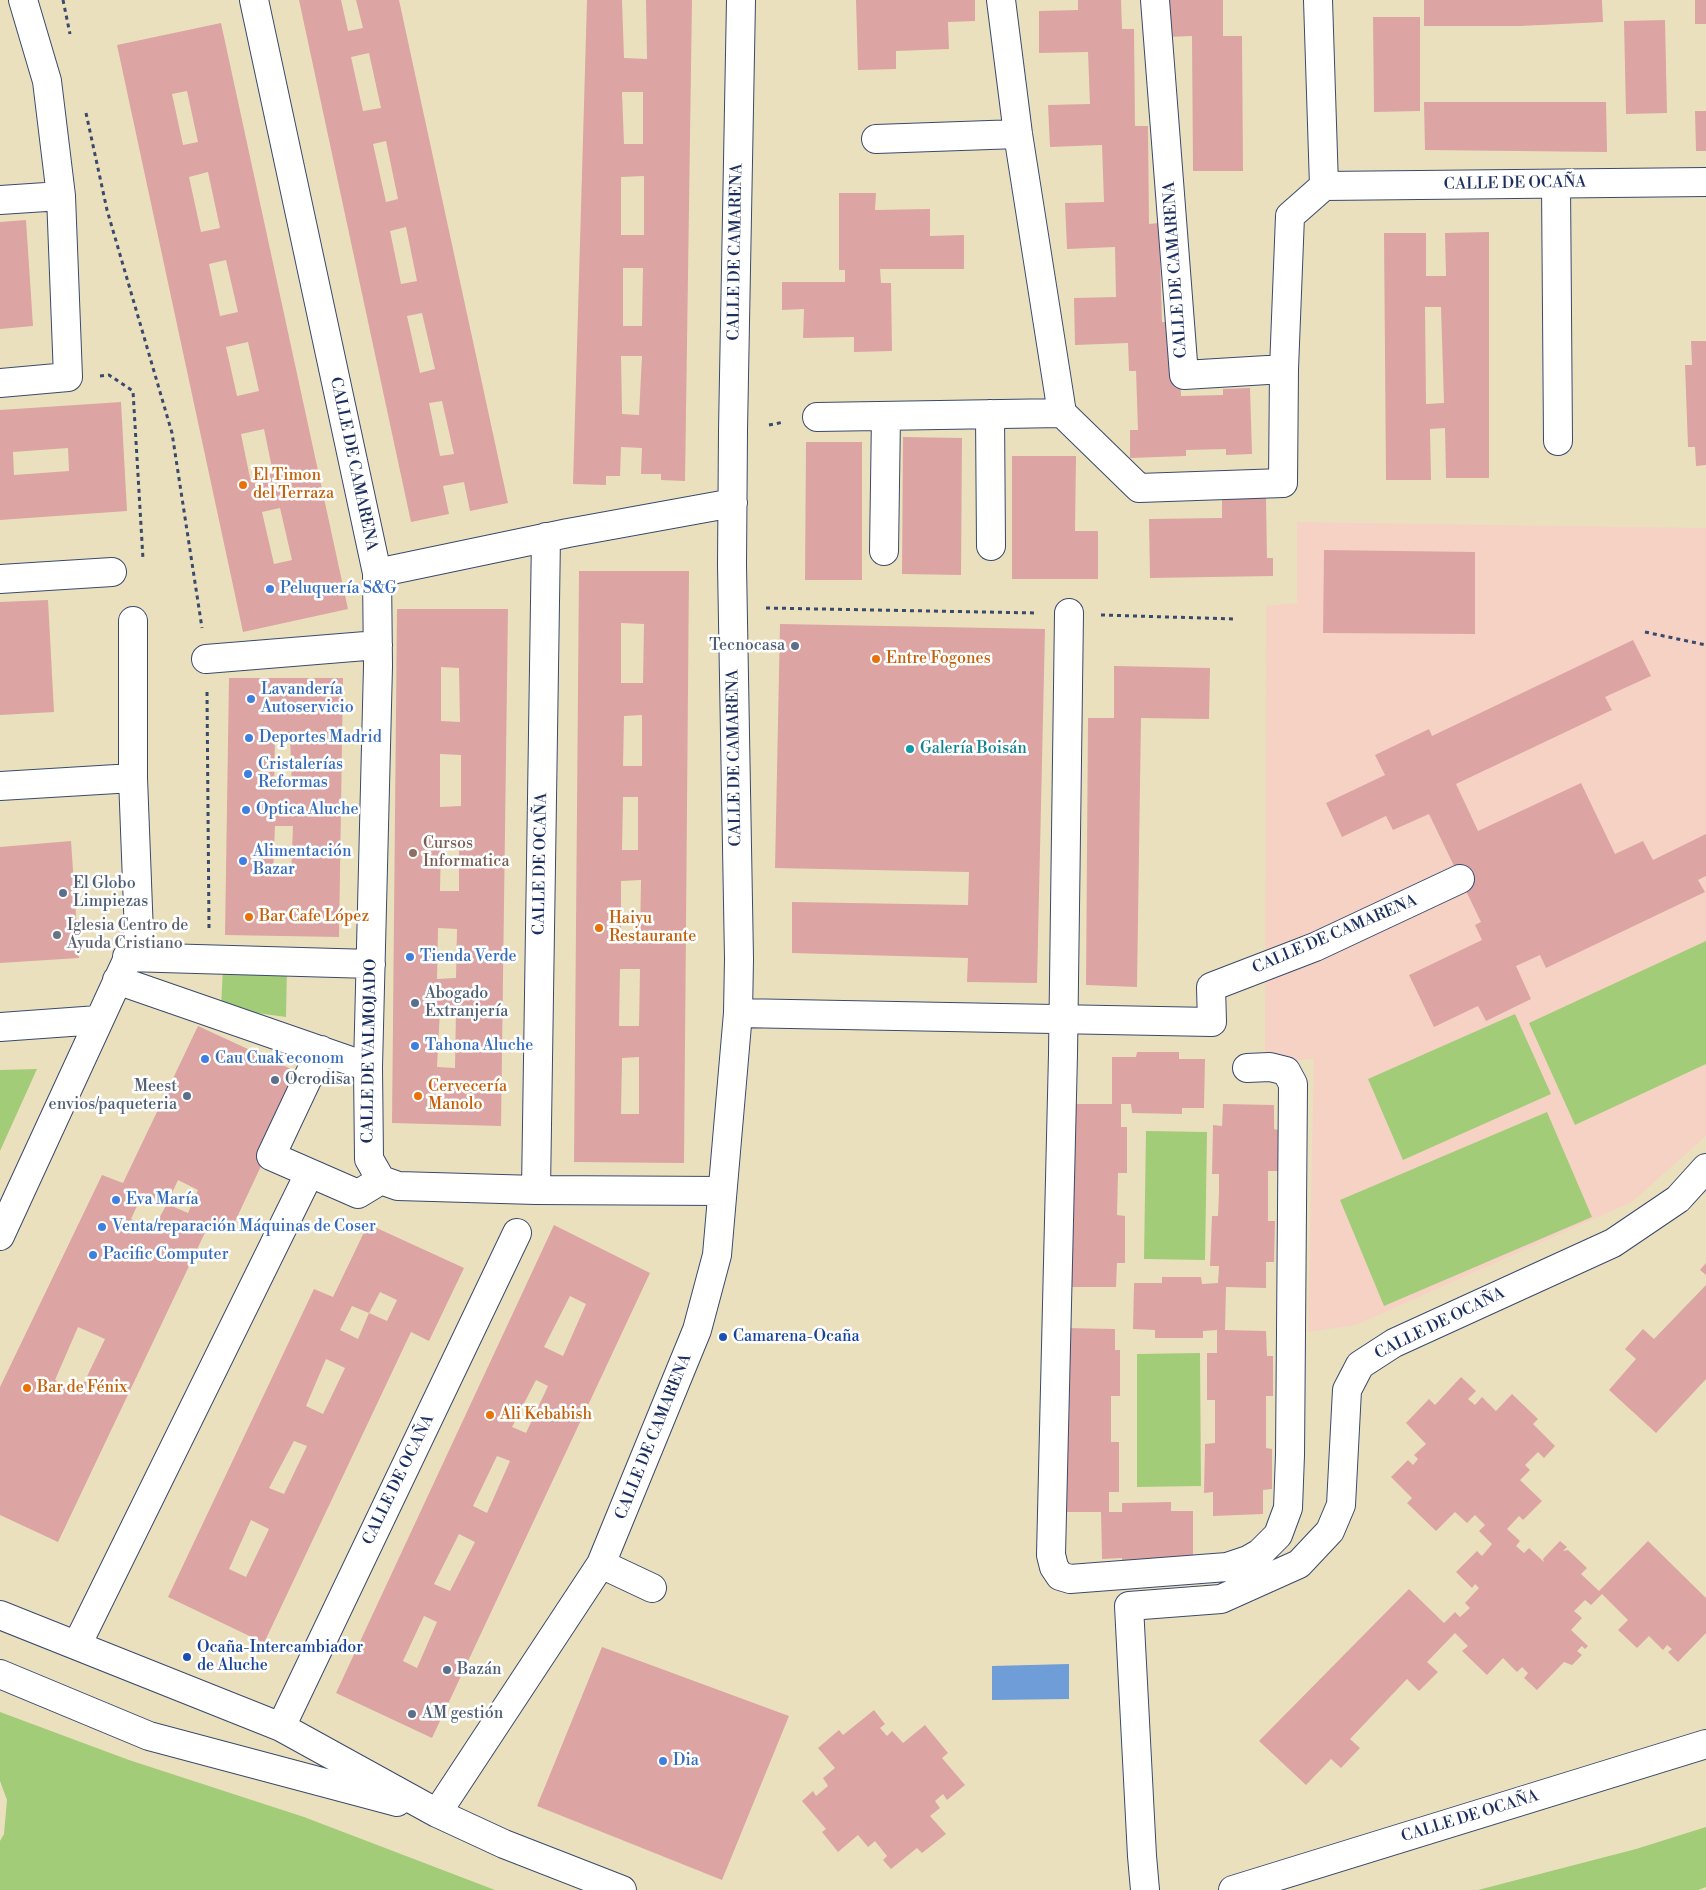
<!DOCTYPE html>
<meta charset="utf-8">
<style>
body{margin:0}
canvas{display:block;background:#eae0bd}
</style>
<canvas width="1706" height="1890"></canvas>
<script>
const g = document.querySelector('canvas').getContext('2d');
g.lineJoin = 'round';
function fill(path, color) {
  g.fillStyle = color;
  g.fill(path, 'evenodd');
}
function shape(rows) {
  const path = new Path2D();
  for (const r of rows) {
    path.moveTo(r[0], r[1]);
    for (let i = 2; i < r.length; i += 2) path.lineTo(r[i], r[i + 1]);
  }
  return path;
}
function trace(path, color, width, dash) {
  g.strokeStyle = color;
  g.lineWidth = width;
  g.lineCap = dash ? 'butt' : 'round';
  g.setLineDash(dash || []);
  g.stroke(path);
}
function write(font, color, halo, rows, align = 'center') {
  g.font = font + ' "Libre Bodoni",serif';
  g.lineWidth = 5;
  g.setLineDash([]);
  g.textBaseline = 'middle';
  g.strokeStyle = halo;
  g.fillStyle = color;
  for (const [text, x, y, turn = 0] of rows) {
    g.save();
    g.translate(x, y);
    g.rotate((+turn || 0) * Math.PI / 180);
    g.textAlign = isNaN(turn) ? turn : align;
    if (halo) g.strokeText(text, 0, 0);
    g.fillText(text, 0, 0);
    g.restore();
  }
}
fill(shape([
 [1297,522,1706,528,1706,1136,1632,1202,1356,1325,1308,1332,1314,1059,1265,1062,1266,606,1297,603]
]), '#f6d2c5');
fill(shape([
 [1706,941,1706,1064,1575,1125,1529,1023],
 [223,967,287,967,286,1017,221,1008],
 [1515,1014,1551,1094,1403,1160,1368,1079],
 [37,1069,0,1151,0,1070],
 [1547,1112,1592,1217,1384,1306,1340,1200],
 [1146,1131,1207,1132,1205,1260,1144,1259],
 [1200,1353,1201,1486,1137,1487,1137,1354],
 [0,1712,129,1760,304,1817,495,1890,0,1890,0,1841,4,1834,7,1800,0,1781],
 [1706,1827,1706,1887,1698,1890,1478,1890,1636,1849]
]), '#a3cc78');
fill(shape([
 [1069,1664,1069,1699,992,1700,992,1666]
]), '#6e9dd7');
fill(shape([
 [299,0,341,0,348,31,363,28,356,0,399,0,508,503,470,511,464,482,443,486,449,514,411,522],
 [369,53,381,108,363,111,351,57],
 [386,141,398,199,386,202,373,144],
 [406,227,417,281,401,284,390,231],
 [422,313,435,369,420,373,407,316],
 [442,401,454,454,440,456,429,403],
 [587,0,622,0,624,58,647,59,646,0,692,0,685,481,661,480,661,474,641,474,642,448,621,447,620,476,606,476,606,485,573,484],
 [622,92,643,92,643,144,624,144],
 [644,176,644,235,621,235,621,177],
 [623,268,643,268,642,326,623,326],
 [621,356,642,356,639,415,622,414],
 [856,0,975,0,975,21,948,22,949,49,896,51,896,69,858,70],
 [1078,0,1121,0,1122,29,1134,29,1135,126,1148,126,1149,224,1159,223,1162,322,1172,322,1180,370,1181,396,1223,395,1223,389,1250,388,1252,454,1226,455,1226,449,1186,450,1186,456,1130,458,1130,430,1138,430,1136,371,1129,371,1128,343,1075,345,1074,298,1116,297,1115,247,1067,249,1065,203,1104,202,1102,145,1050,147,1048,105,1090,104,1088,52,1039,53,1039,11,1078,10],
 [1167,0,1223,0,1223,36,1242,36,1243,171,1193,171,1192,36,1168,37],
 [1424,0,1602,0,1603,22,1520,26,1424,26],
 [1695,0,1706,0,1706,24,1695,24],
 [1373,17,1420,17,1420,111,1374,112],
 [1665,20,1667,113,1626,114,1624,21],
 [221,23,348,609,243,632,117,45],
 [187,91,198,142,183,145,172,94],
 [208,172,220,228,201,232,189,177],
 [226,260,238,312,220,316,209,264],
 [248,342,259,391,237,396,226,347],
 [264,429,273,473,250,478,241,434],
 [280,508,292,560,274,564,262,512],
 [1424,102,1606,102,1607,152,1425,150],
 [1695,111,1706,111,1706,151,1696,151],
 [839,193,876,193,875,210,930,209,930,236,964,235,964,269,880,269,881,283,891,283,892,351,854,352,854,337,803,338,804,309,782,310,782,282,845,282,845,270,839,270],
 [26,220,33,326,0,329,0,222],
 [1489,232,1489,478,1446,478,1445,428,1430,429,1431,480,1386,480,1384,233,1426,233,1426,276,1446,276,1445,233],
 [1425,307,1441,307,1444,403,1426,404],
 [1691,341,1706,341,1706,465,1696,466,1695,447,1688,447,1685,365,1692,365],
 [121,402,127,511,0,520,0,410],
 [68,448,69,471,14,475,13,452],
 [903,437,962,438,961,575,902,574],
 [806,442,862,442,862,580,805,580],
 [1012,456,1076,456,1075,531,1098,531,1098,579,1012,579],
 [1266,497,1267,558,1273,558,1273,576,1150,578,1149,519,1222,518,1222,498],
 [1324,550,1475,552,1475,634,1323,633],
 [579,571,689,571,684,1163,574,1162],
 [621,623,644,624,643,683,621,683],
 [642,715,642,766,623,766,624,716],
 [623,797,638,797,638,850,622,850],
 [641,880,640,939,621,939,621,881],
 [620,969,640,969,639,1026,619,1026],
 [639,1057,639,1114,621,1114,622,1058],
 [48,600,54,712,0,715,0,602],
 [397,609,508,609,501,1126,392,1123],
 [441,667,459,668,460,722,441,721],
 [440,754,461,755,461,806,440,807],
 [441,840,459,841,459,891,440,891],
 [438,928,457,929,456,978,437,979],
 [440,1011,456,1011,455,1068,437,1067],
 [780,624,1045,629,1037,983,967,982,968,958,792,953,792,902,968,905,969,872,775,868],
 [1633,640,1651,676,1605,697,1612,710,1456,784,1478,831,1581,783,1615,854,1643,841,1653,860,1706,834,1706,876,1698,880,1705,892,1546,968,1540,955,1516,966,1531,999,1486,1021,1478,1006,1434,1027,1409,975,1482,940,1475,925,1481,922,1429,814,1393,830,1386,816,1342,837,1326,803,1385,775,1375,755,1429,729,1432,736],
 [1114,666,1210,668,1209,719,1141,718,1137,987,1086,985,1088,718,1114,718],
 [229,678,343,678,339,937,225,935],
 [275,736,290,736,292,790,274,790],
 [275,826,293,826,291,876,273,876],
 [71,841,79,958,0,963,0,847],
 [198,1026,304,1075,230,1232,210,1222,58,1542,0,1515,0,1387,102,1175,123,1183],
 [178,1180,198,1190,188,1213,167,1204,153,1229,131,1219,143,1193,167,1204],
 [78,1327,105,1339,80,1391,55,1380],
 [1137,1052,1179,1052,1179,1059,1205,1059,1204,1108,1182,1108,1182,1114,1132,1113,1131,1104,1121,1104,1121,1127,1127,1127,1127,1173,1118,1173,1117,1215,1125,1216,1125,1263,1117,1263,1116,1287,1066,1287,1071,1104,1112,1104,1112,1057,1136,1057],
 [1223,1104,1274,1105,1274,1129,1278,1130,1278,1171,1268,1171,1268,1221,1275,1221,1274,1262,1266,1262,1266,1288,1226,1287,1225,1330,1266,1331,1267,1356,1273,1356,1273,1396,1266,1396,1266,1448,1272,1449,1272,1489,1263,1490,1263,1514,1213,1516,1213,1492,1204,1493,1205,1444,1215,1443,1215,1400,1207,1400,1207,1353,1217,1353,1217,1330,1203,1331,1203,1338,1155,1338,1155,1330,1133,1329,1134,1283,1162,1283,1162,1277,1201,1277,1202,1284,1218,1283,1219,1266,1210,1266,1212,1216,1218,1216,1219,1192,1219,1174,1212,1174,1213,1125,1222,1126],
 [368,1224,464,1268,429,1341,411,1332,264,1643,168,1597,314,1289,333,1297],
 [380,1292,397,1300,387,1321,369,1313,358,1339,340,1330,352,1306,369,1313],
 [326,1359,345,1368,323,1414,306,1406],
 [294,1441,307,1446,284,1494,269,1488],
 [251,1520,269,1529,246,1577,229,1569],
 [554,1225,650,1273,432,1738,336,1693],
 [570,1296,586,1304,563,1356,544,1347],
 [536,1380,548,1386,526,1433,512,1427],
 [497,1456,510,1461,487,1513,473,1506],
 [459,1534,475,1542,450,1591,434,1584],
 [424,1616,437,1622,417,1668,403,1661],
 [1706,1263,1706,1275,1700,1270],
 [1706,1285,1706,1379,1656,1433,1609,1390,1636,1359,1625,1349,1643,1329,1654,1339],
 [1065,1328,1115,1329,1115,1350,1120,1350,1120,1396,1111,1396,1111,1442,1119,1442,1119,1492,1109,1492,1109,1512,1122,1512,1122,1503,1171,1502,1171,1511,1193,1511,1193,1557,1165,1558,1166,1561,1122,1562,1122,1558,1102,1559,1101,1512,1063,1512],
 [1461,1377,1476,1391,1468,1399,1475,1405,1482,1397,1496,1411,1512,1394,1538,1419,1533,1424,1555,1446,1544,1458,1538,1452,1525,1465,1530,1470,1520,1480,1542,1501,1523,1520,1519,1516,1507,1529,1520,1541,1516,1546,1524,1553,1529,1548,1544,1562,1543,1559,1560,1541,1567,1547,1563,1551,1568,1550,1587,1568,1581,1574,1599,1591,1648,1541,1706,1598,1706,1633,1678,1662,1668,1652,1672,1649,1667,1645,1663,1650,1649,1636,1637,1648,1618,1630,1628,1620,1602,1594,1591,1605,1585,1600,1574,1611,1582,1618,1571,1630,1588,1646,1585,1649,1582,1646,1577,1651,1582,1655,1572,1665,1564,1662,1537,1690,1524,1678,1528,1673,1522,1667,1517,1672,1503,1658,1487,1675,1462,1651,1468,1646,1455,1633,1427,1662,1438,1672,1419,1691,1407,1679,1350,1739,1360,1748,1341,1768,1331,1759,1306,1785,1259,1741,1409,1589,1444,1623,1455,1612,1460,1617,1470,1608,1465,1603,1479,1588,1475,1584,1472,1588,1456,1572,1477,1551,1482,1556,1492,1544,1479,1531,1485,1525,1475,1515,1467,1523,1455,1512,1436,1531,1407,1503,1412,1498,1391,1477,1408,1460,1413,1465,1418,1459,1414,1455,1426,1444,1406,1423,1429,1399,1435,1405],
 [602,1647,789,1716,722,1880,537,1806],
 [874,1710,885,1724,880,1728,887,1736,892,1731,903,1743,925,1725,948,1753,942,1758,965,1785,947,1800,943,1794,935,1801,940,1808,930,1816,946,1834,922,1853,917,1848,891,1869,883,1860,887,1856,875,1841,868,1847,858,1835,838,1852,822,1832,826,1829,802,1801,813,1791,816,1796,828,1786,823,1778,835,1768,818,1748,839,1730,843,1735]
]), '#dca5a3');
const minor = shape([
 [254,0,377,573,378,666,368,1067,369,1159,381,1180,398,1186,536,1190,722,1191],
 [1001,0,1018,134,1062,413],
 [1155,0,1184,375,1284,369],
 [1318,0,1324,186],
 [876,139,1018,134],
 [1556,184,1558,441],
 [0,200,61,196],
 [0,383,68,377,61,196,47,81,23,0],
 [990,414,991,546],
 [817,417,1062,413,1139,488,1283,483,1284,369,1290,216,1324,186,1706,182],
 [884,551,886,416],
 [377,573,568,533,733,503],
 [0,579,112,572],
 [1069,613,1063,1054,1051,1555,1054,1567,1060,1576,1070,1579,1227,1567,1248,1560,1260,1553,1278,1535,1288,1508,1290,1455,1293,1084,1286,1071,1270,1067,1247,1068],
 [133,621,133,778],
 [206,659,378,645],
 [0,786,133,778,139,934,0,1236],
 [127,957,371,964],
 [117,980,368,1067],
 [738,1013,1212,1022,1211,987,1315,947,1460,879],
 [0,1027,98,1020],
 [321,1050,271,1156,358,1194,381,1180],
 [536,1190,546,537],
 [601,1564,652,1588],
 [0,1615,281,1727,437,1813,504,1844,622,1890],
 [77,1645,309,1174],
 [0,1674,149,1736,397,1802],
 [281,1727,517,1233],
 [437,1813,601,1564,697,1330,717,1255,738,1013,739,959,732,565,733,430,741,0],
 [1145,1890,1142,1856,1129,1606,1221,1599,1299,1564,1330,1531,1341,1505,1347,1390,1360,1365,1394,1343,1613,1243,1678,1199,1706,1168],
 [1233,1890,1706,1744]
]);
trace(minor, '#3a4a6c', 30);
trace(shape([
 [63,0,70,34],
 [86,113,107,210,172,433,202,628],
 [100,376,109,375,133,391,143,559],
 [769,425,784,422],
 [766,608,1038,613],
 [1101,615,1236,619],
 [1645,632,1706,645],
 [207,692,209,928]
]), '#3a4a6c', 3, [4, 4]);
trace(minor, '#fff', 28);
for (const [x, y, r, color] of [
 [243,485,5,"#e8710a"],
 [270,589,5,"#3f7fe0"],
 [795,646,5,"#5c6f8a"],
 [876,659,5,"#e8710a"],
 [251,699,5,"#3f7fe0"],
 [249,738,5,"#3f7fe0"],
 [910,749,5,"#0f9aa8"],
 [248,774,5,"#3f7fe0"],
 [246,810,5,"#3f7fe0"],
 [413,853,5,"#8d6e63"],
 [243,861,5,"#3f7fe0"],
 [63,893,5,"#5c6f8a"],
 [249,917,5,"#e8710a"],
 [599,928,5,"#e8710a"],
 [57,935,5,"#6b7280"],
 [410,957,5,"#3f7fe0"],
 [415,1003,5,"#5c6f8a"],
 [415,1046,5,"#3f7fe0"],
 [205,1059,5,"#3f7fe0"],
 [275,1080,5,"#5c6f8a"],
 [187,1096,5,"#5c6f8a"],
 [418,1096,5,"#e8710a"],
 [116,1200,5,"#3f7fe0"],
 [102,1227,5,"#3f7fe0"],
 [93,1255,5,"#3f7fe0"],
 [723,1337,5,"#1a4fb4"],
 [27,1388,5,"#e8710a"],
 [490,1415,5,"#e8710a"],
 [187,1657,5,"#1a4fb4"],
 [447,1670,5,"#5c6f8a"],
 [412,1714,5,"#5c6f8a"],
 [663,1761,5,"#3f7fe0"]
]) {
  const dot = new Path2D();
  dot.arc(x, y, r, 0, 2 * Math.PI);
  g.fillStyle = color;
  g.fill(dot);
  trace(dot, '#fff', 2);
}
write('16px', '#1b2f5e', '#fff', [
 ["CALLE DE OCAÑA",1515,184,-1],
 ["CALLE DE CAMARENA",736,252,-89],
 ["CALLE DE CAMARENA",1176,270,-94],
 ["CALLE DE CAMARENA",353,464,78],
 ["CALLE DE CAMARENA",735,758,-91],
 ["CALLE DE OCAÑA",541,864,-89],
 ["CALLE DE CAMARENA",1335,935,-23],
 ["CALLE DE VALMOJADO",370,1051,-89],
 ["CALLE DE OCAÑA",1440,1324,-26],
 ["CALLE DE CAMARENA",654,1437,-68],
 ["CALLE DE OCAÑA",399,1480,-64],
 ["CALLE DE OCAÑA",1470,1817,-17]
]);
write('16px', '#c56008', '#fff', [
 ["El Timon",253,476],
 ["del Terraza",253,494],
 ["Entre Fogones",886,659],
 ["Bar Cafe López",259,917],
 ["Haiyu",609,919],
 ["Restaurante",609,937],
 ["Cervecería",428,1087],
 ["Manolo",428,1105],
 ["Bar de Fénix",37,1388],
 ["Ali Kebabish",500,1415]
], 'left');
write('16px', '#366cbe', '#fff', [
 ["Peluquería S&G",280,589],
 ["Lavandería",261,690],
 ["Autoservicio",261,708],
 ["Deportes Madrid",259,738],
 ["Cristalerías",258,765],
 ["Reformas",258,783],
 ["Optica Aluche",256,810],
 ["Alimentación",253,852],
 ["Bazar",253,870],
 ["Tienda Verde",420,957],
 ["Tahona Aluche",425,1046],
 ["Cau Cuak econom",215,1059],
 ["Eva María",126,1200],
 ["Venta/reparación Máquinas de Coser",112,1227],
 ["Pacific Computer",103,1255],
 ["Dia",673,1761]
], 'left');
write('16px', '#4e5e75', '#fff', [
 ["Tecnocasa",785,646,"right"],
 ["El Globo",73,884],
 ["Limpiezas",73,902],
 ["Abogado",425,994],
 ["Extranjería",425,1012],
 ["Ocrodisa",285,1080],
 ["Meest",177,1087,"right"],
 ["envios/paqueteria",177,1105,"right"],
 ["Bazán",457,1670],
 ["AM gestión",422,1714]
], 'left');
write('16px', '#0d838f', '#fff', [
 ["Galería Boisán",920,749]
], 'left');
write('16px', '#785e54', '#fff', [
 ["Cursos",423,844],
 ["Informatica",423,862]
], 'left');
write('16px', '#5b616d', '#fff', [
 ["Iglesia Centro de",67,926],
 ["Ayuda Cristiano",67,944]
], 'left');
write('16px', '#164399', '#fff', [
 ["Camarena-Ocaña",733,1337],
 ["Ocaña-Intercambiador",197,1648],
 ["de Aluche",197,1666]
], 'left');
</script>
